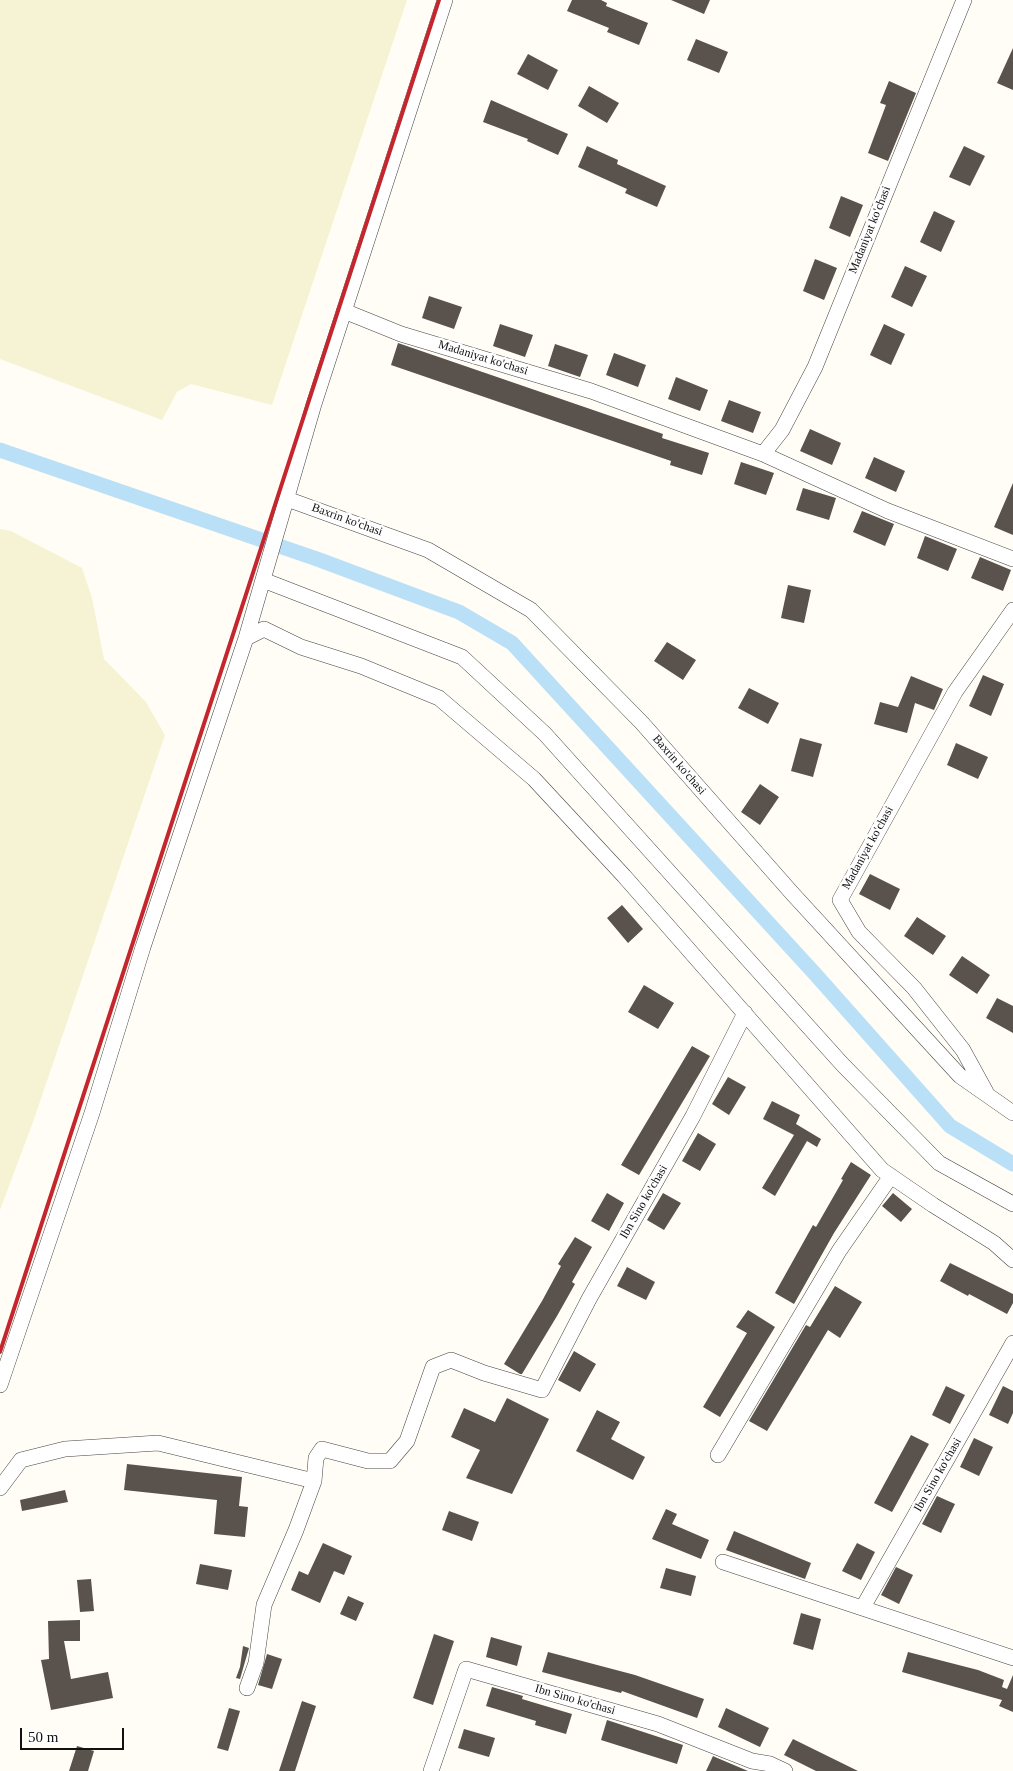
<!DOCTYPE html>
<style>
body{margin:0}
#map{position:relative;width:1013px;height:1771px;overflow:hidden;background:#fffdf5;font-family:Georgia,serif}
canvas{display:block}
.scale{position:absolute;left:20px;top:1728px;width:104px;height:22px;box-sizing:border-box;border:2px solid #111;border-top:0;padding-left:6px;font-size:15px;line-height:18px;white-space:nowrap;color:#111;-webkit-text-stroke:4px #fff;paint-order:stroke}
</style>
<div id="map">
<canvas width="1013" height="1771"></canvas>
<div class="scale">50 m</div>
</div>
<script>
const g = document.querySelector('canvas').getContext('2d');
g.lineJoin = 'round';
function fill(path, color) {
  g.fillStyle = color;
  g.fill(path, 'evenodd');
}
function shape(rows) {
  const path = new Path2D();
  for (const r of rows) {
    path.moveTo(r[0], r[1]);
    for (let i = 2; i < r.length; i += 2) path.lineTo(r[i], r[i + 1]);
  }
  return path;
}
function trace(path, color, width, dash) {
  g.strokeStyle = color;
  g.lineWidth = width;
  g.lineCap = dash ? 'butt' : 'round';
  g.setLineDash(dash || []);
  g.stroke(path);
}
function write(font, color, halo, rows, align = 'center') {
  g.font = font + ' Georgia,serif';
  g.lineWidth = 5;
  g.setLineDash([]);
  g.textBaseline = 'middle';
  g.strokeStyle = halo;
  g.fillStyle = color;
  for (const [text, x, y, turn = 0] of rows) {
    g.save();
    g.translate(x, y);
    g.rotate((+turn || 0) * Math.PI / 180);
    g.textAlign = isNaN(turn) ? turn : align;
    if (halo) g.strokeText(text, 0, 0);
    g.fillText(text, 0, 0);
    g.restore();
  }
}
fill(shape([
 [0,0,407,0,272,405,191,384,177,392,162,420,0,359],
 [0,529,11,531,82,568,92,598,104,659,146,702,165,735,33,1122,0,1210]
]), '#f6f3d4');
trace(shape([
 [0,450,317,559,459,612,512,643,816,975,950,1126,1013,1164]
]), '#b9e0f7', 15);
fill(shape([
 [572,0,601,0,607,3,606,6,648,23,639,45,607,32,609,28,567,11],
 [671,0,710,0,704,14],
 [696,39,728,52,719,73,687,60],
 [1013,48,1013,90,997,83],
 [528,54,558,70,548,90,517,74],
 [889,81,916,93,888,161,868,153,886,105,880,103],
 [589,86,619,103,607,123,578,106],
 [491,100,568,134,558,155,527,141,528,139,483,122],
 [587,146,618,160,617,164,666,186,657,207,625,193,627,189,578,167],
 [964,146,985,156,970,186,949,177],
 [841,196,863,205,850,237,829,228],
 [934,211,955,221,941,252,920,242],
 [815,259,837,268,824,300,803,291],
 [905,266,927,276,912,307,891,297],
 [429,296,462,307,454,329,422,318],
 [500,324,533,335,525,357,493,346],
 [884,324,905,334,891,365,870,355],
 [398,343,663,434,662,438,709,453,702,475,670,465,671,461,391,365],
 [555,344,588,355,580,377,548,366],
 [614,353,646,365,638,387,606,375],
 [676,377,708,390,700,411,668,399],
 [729,400,761,412,753,433,721,421],
 [810,429,841,443,832,465,800,451],
 [874,457,905,471,896,492,865,478],
 [741,462,774,473,766,495,734,484],
 [1013,483,1013,535,994,527],
 [803,488,836,498,829,520,796,510],
 [862,511,894,524,885,546,853,532],
 [925,536,957,549,948,571,917,558],
 [980,557,1011,570,1003,591,971,578],
 [788,585,811,590,804,623,781,618],
 [667,642,696,660,683,680,654,661],
 [983,675,1004,684,991,716,969,706],
 [911,676,943,689,934,710,915,703,907,733,874,724,880,702,898,707],
 [749,688,779,703,768,724,738,708],
 [800,738,822,744,813,777,791,771],
 [956,743,988,757,978,779,947,765],
 [760,784,779,797,760,825,741,812],
 [870,874,900,889,890,910,859,894],
 [622,905,643,929,628,943,607,918],
 [917,917,946,936,933,955,904,936],
 [962,956,990,975,977,994,949,975],
 [644,985,674,1003,658,1029,628,1012],
 [997,998,1013,1006,1013,1033,986,1018],
 [692,1046,710,1056,639,1175,621,1165],
 [728,1077,746,1087,729,1115,712,1104],
 [772,1101,800,1115,796,1124,821,1139,817,1147,807,1141,775,1196,762,1188,794,1135,763,1119],
 [698,1133,716,1144,700,1171,682,1161],
 [851,1162,871,1175,834,1233,794,1304,775,1293,813,1225,816,1227,843,1180,841,1179],
 [607,1193,624,1203,609,1231,591,1221],
 [663,1193,681,1203,664,1230,647,1220],
 [893,1193,912,1209,901,1222,882,1206],
 [575,1237,592,1247,572,1282,575,1284,557,1316,522,1374,520,1374,504,1364,542,1301,561,1266,558,1264],
 [950,1263,1013,1294,1013,1303,1007,1314,969,1294,968,1296,940,1281],
 [627,1267,655,1282,646,1300,617,1286],
 [835,1286,862,1302,840,1338,828,1330,767,1431,749,1421,806,1325,810,1327],
 [748,1310,775,1327,720,1417,703,1407,747,1333,736,1327],
 [574,1351,596,1364,580,1392,558,1380],
 [946,1386,965,1395,950,1424,932,1415],
 [1003,1386,1013,1391,1013,1413,1008,1424,989,1415],
 [507,1398,549,1419,512,1494,466,1478,480,1450,451,1437,464,1408,495,1422],
 [597,1410,620,1422,611,1439,645,1457,633,1480,576,1451],
 [911,1435,929,1444,892,1512,874,1503],
 [974,1438,993,1447,979,1476,960,1467],
 [127,1464,242,1477,239,1506,248,1507,245,1537,214,1534,217,1500,124,1490],
 [65,1490,68,1502,22,1511,20,1500],
 [937,1496,955,1504,941,1533,922,1524],
 [666,1509,677,1514,672,1524,709,1540,701,1559,652,1539],
 [449,1511,479,1522,472,1541,442,1530],
 [734,1531,811,1563,805,1579,726,1550],
 [323,1543,352,1556,344,1575,334,1571,320,1603,291,1590,299,1571,308,1575],
 [857,1543,875,1552,861,1580,842,1571],
 [200,1564,232,1570,228,1590,196,1584],
 [896,1567,913,1575,899,1604,881,1595],
 [666,1568,696,1576,691,1596,660,1588],
 [91,1579,94,1611,80,1612,77,1580],
 [348,1596,364,1603,356,1621,340,1614],
 [801,1613,821,1619,813,1650,793,1644],
 [80,1620,80,1641,64,1641,71,1679,108,1672,113,1698,51,1710,41,1660,49,1659,48,1621],
 [434,1634,454,1641,433,1705,413,1698],
 [491,1637,522,1646,517,1666,486,1657],
 [243,1646,249,1648,240,1679,236,1678,240,1667],
 [548,1652,635,1675,704,1699,697,1718,622,1691,621,1693,542,1672],
 [908,1652,978,1670,1004,1680,1002,1687,1007,1689,1013,1675,1013,1712,999,1706,1002,1700,902,1672],
 [267,1654,282,1659,272,1689,258,1685],
 [492,1687,523,1696,522,1699,572,1714,566,1734,535,1725,536,1721,486,1706],
 [302,1701,316,1706,295,1771,279,1771],
 [229,1708,240,1711,228,1751,217,1748],
 [726,1708,769,1728,760,1747,718,1727],
 [607,1720,683,1745,677,1764,601,1740],
 [464,1729,495,1738,489,1757,458,1748],
 [793,1739,858,1771,816,1771,784,1755],
 [77,1746,94,1751,88,1771,69,1771],
 [713,1756,715,1757,748,1771,706,1771]
]), '#5a524d');
const minor = shape([
 [344,311,401,334,591,391,763,454,888,511,1013,559],
 [763,454,782,430,815,367,964,0],
 [287,499,428,550,531,610,642,723,791,892,960,1076,1013,1113],
 [263,580,462,657,545,734,842,1064,939,1163,1013,1204],
 [246,638,264,629,301,647,361,666,439,698,534,779,624,876,882,1170,933,1205,994,1243,1013,1260],
 [986,1092,963,1050,914,988,859,932,840,900,955,692,1013,610],
 [0,1385,92,1113,143,947,246,638,314,404,445,0],
 [718,1455,839,1251,891,1176],
 [0,1488,21,1460,65,1449,158,1443,314,1481],
 [723,1562,1013,1658],
 [863,1607,1013,1343],
 [247,1688,256,1663,264,1605,296,1530,314,1481,316,1458,322,1449,368,1461,390,1461,407,1441,433,1367,451,1360,484,1373,542,1390,589,1299,693,1116,745,1013],
 [431,1771,466,1669,658,1724,752,1761,770,1764,785,1771]
]);
trace(minor, '#444', 16);
trace(minor, '#fff', 15);
trace(shape([
 [0,1352,439,0]
]), '#c4262e', 4);
write('12px', '#111', '#fff', [
 ["Madaniyat ko'chasi",870,230,-68],
 ["Madaniyat ko'chasi",483,358,17],
 ["Baxrin ko'chasi",347,520,20],
 ["Baxrin ko'chasi",679,765,49],
 ["Madaniyat ko'chasi",868,848,-61],
 ["Ibn Sino ko'chasi",644,1202,-60],
 ["Ibn Sino ko'chasi",938,1475,-60],
 ["Ibn Sino ko'chasi",575,1700,16]
]);
</script>
